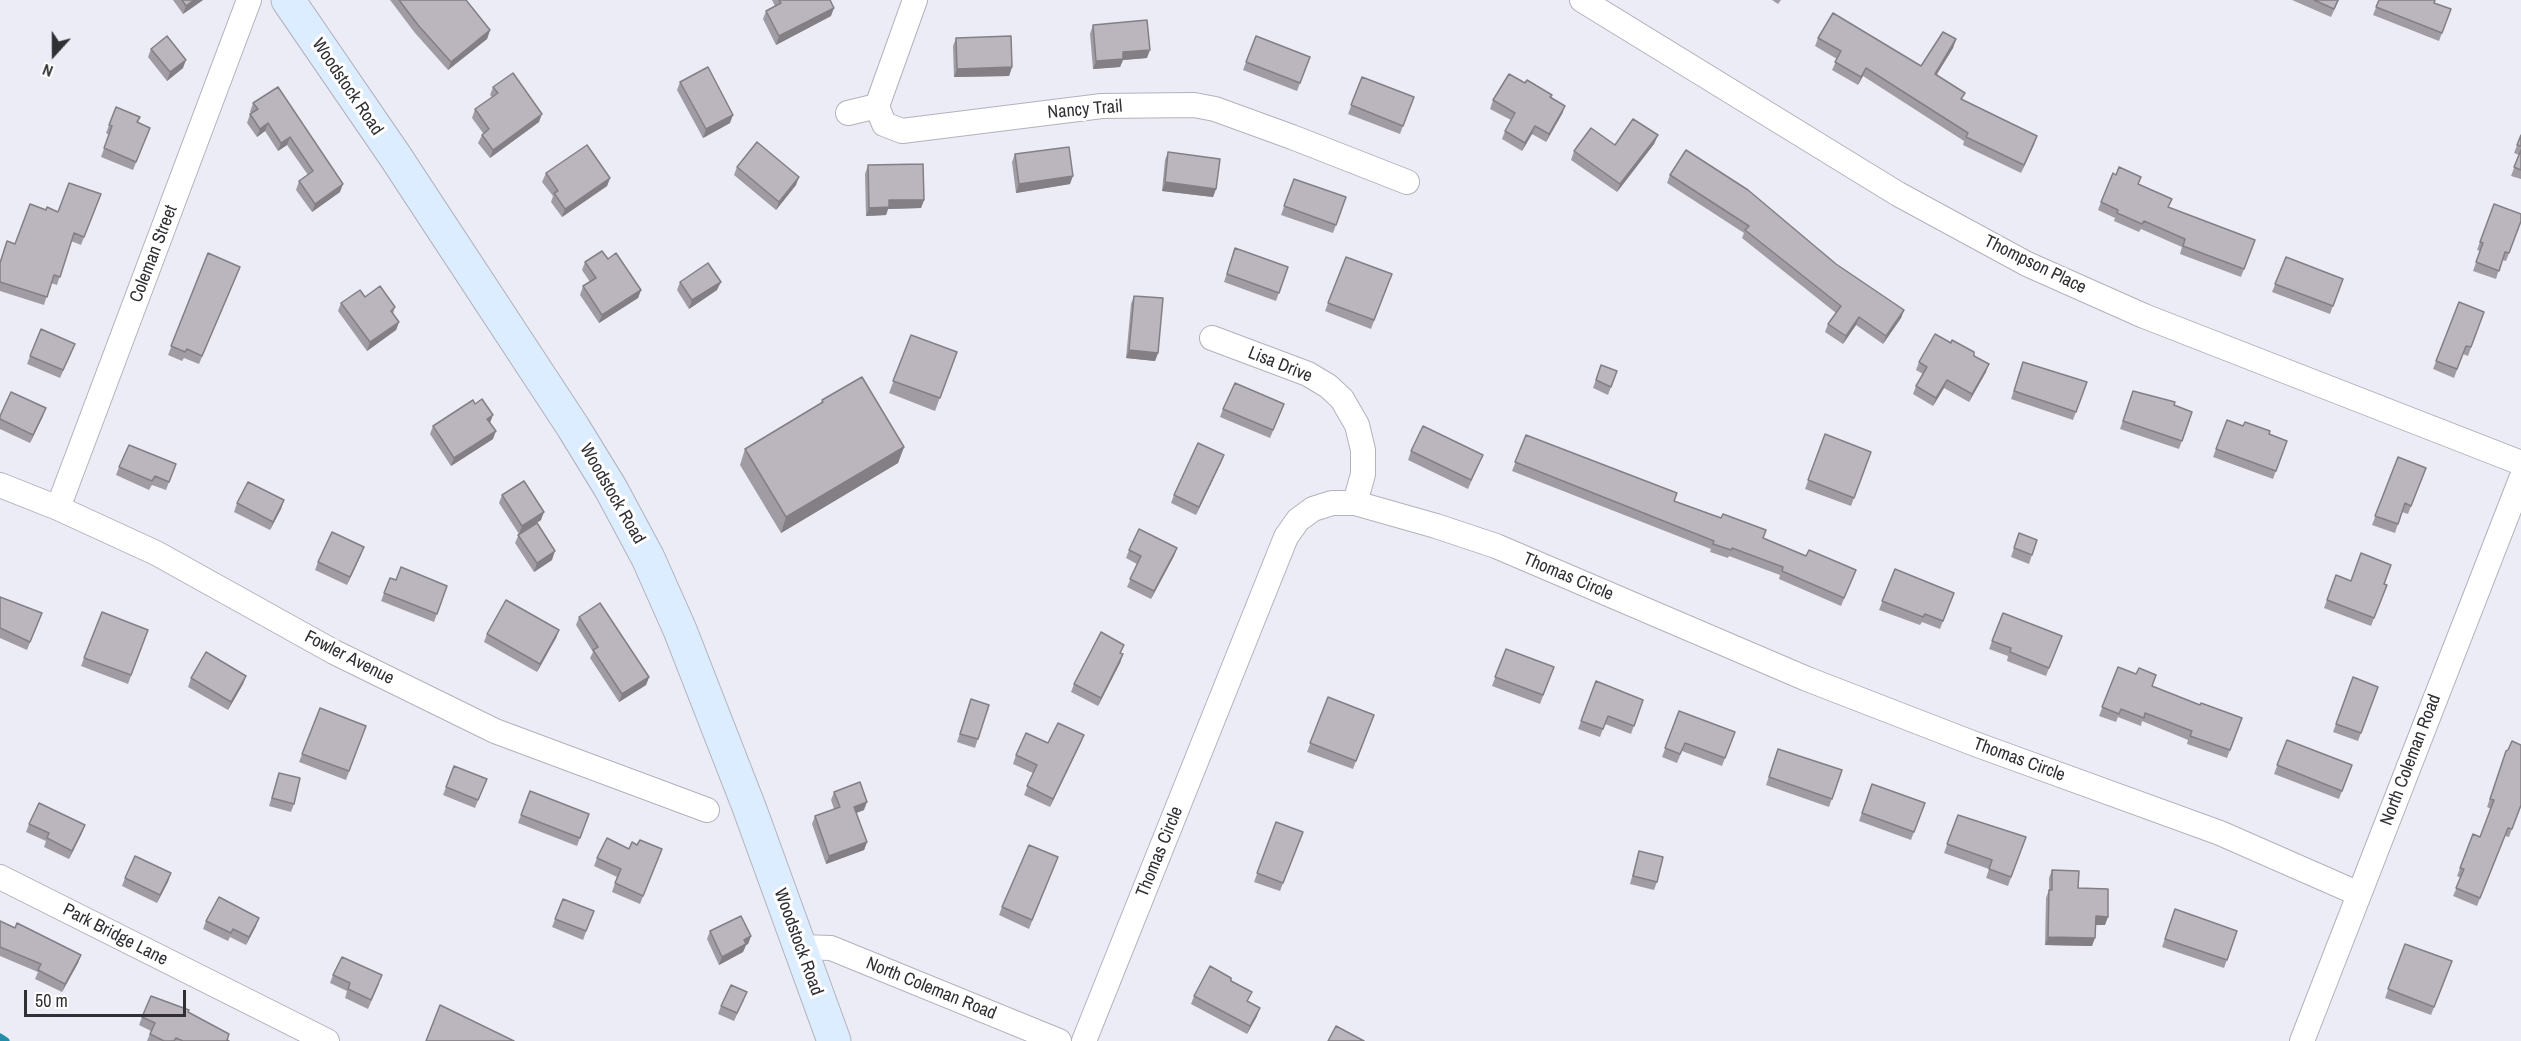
<!DOCTYPE html>
<style>
body{margin:0}
#map{position:relative;width:2521px;height:1041px;overflow:hidden;background:#ebecf6;font-family:"Archivo Narrow",sans-serif}
canvas{display:block}
.north{position:absolute;left:24px;top:24px;width:60px;height:60px;-webkit-text-stroke:4px #fff;paint-order:stroke;rotate:201deg;font-size:16px;font-weight:700;line-height:24px;text-align:center;color:#303034}
.north::after{content:'';display:block;margin:auto;width:21px;height:27px;background:#303034;clip-path:polygon(50% 0,100% 100%,50% 72%,0 100%)}
.scale{position:absolute;left:24px;top:990px;width:162px;height:27px;box-sizing:border-box;border:3px solid #303034;border-top:0;padding-left:8px;font-size:18px;line-height:21px;white-space:nowrap;color:#303034;-webkit-text-stroke:4px #fff;paint-order:stroke}
</style>
<div id="map">
<canvas width="2521" height="1041"></canvas>
<div class="north">N</div>
<div class="scale">50 m</div>
</div>
<script>
const g = document.querySelector('canvas').getContext('2d');
g.lineJoin = 'round';
function shape(rows) {
  const path = new Path2D();
  for (const r of rows) {
    path.moveTo(r[0], r[1]);
    for (let i = 2; i < r.length; i += 2) path.lineTo(r[i], r[i + 1]);
  }
  return path;
}
function trace(path, color, width, dash) {
  g.strokeStyle = color;
  g.lineWidth = width;
  g.lineCap = dash ? 'butt' : 'round';
  g.setLineDash(dash || []);
  g.stroke(path);
}
function fill(path, color) {
  g.fillStyle = color;
  g.fill(path, 'evenodd');
}
function write(font, color, halo, rows, align = 'center') {
  g.font = font + ' "Archivo Narrow",sans-serif';
  g.lineWidth = 6;
  g.setLineDash([]);
  g.textBaseline = 'middle';
  g.strokeStyle = halo;
  g.fillStyle = color;
  for (const [text, x, y, turn = 0] of rows) {
    g.save();
    g.translate(x, y);
    g.rotate((+turn || 0) * Math.PI / 180);
    g.textAlign = isNaN(turn) ? turn : align;
    if (halo) g.strokeText(text, 0, 0);
    g.fillText(text, 0, 0);
    g.restore();
  }
}
trace(shape([
 [0,1037,6,1041]
]), '#268da8', 7);
const street = shape([
 [915,0,877,106,884,124,902,131,1102,106,1194,105,1215,109,1292,137,1407,182],
 [1582,0,1898,194,2027,264,2144,316,2521,463],
 [848,113,877,106],
 [1212,338,1308,374,1328,386,1342,399,1357,425,1363,450,1363,474,1355,503],
 [0,485,58,508,156,553,334,652,495,731,707,810],
 [58,508,249,0],
 [0,877,327,1041],
 [800,947,831,948,1059,1041],
 [1084,1041,1286,537,1298,520,1313,509,1332,503,1355,503,1436,526,1496,546,1807,679,1975,744,2220,833,2359,894],
 [2302,1041,2521,479]
]);
const secondary = shape([
 [288,0,395,156,573,427,611,489,648,558,680,630,749,807,834,1041]
]);
trace(street, '#b2b2bc', 26);
trace(secondary, '#b2b2bc', 35);
trace(street, '#fff', 24);
trace(secondary, '#dcedff', 33);
fill(shape([
 [173,0,203,0,183,14],
 [390,0,466,0,490,30,487,39,448,70,415,33],
 [772,0,830,0,831,16,776,45,763,19,766,11,775,6],
 [1772,0,1781,0,1778,4],
 [2292,0,2339,0,2331,17],
 [2379,0,2434,3,2451,9,2439,41,2373,15],
 [1093,25,1147,58,1123,60,1120,67,1093,69,1090,34],
 [1256,36,1310,57,1297,91,1243,70],
 [956,38,1012,67,1009,76,954,77,953,46],
 [1818,38,1921,66,1956,39,1953,48,1937,74,1962,100,2037,136,2021,173,1963,145,1964,141,1863,76,1858,85,1832,70,1837,59,1815,46],
 [151,49,183,68,167,81,148,57],
 [1362,77,1414,97,1400,134,1348,114],
 [680,82,730,123,703,138,677,90],
 [1525,83,1552,95,1551,98,1565,106,1562,114,1546,142,1532,134,1522,151,1502,139,1505,131,1511,120,1490,109,1493,100],
 [278,87,340,192,312,212,296,190,299,181,308,175,287,145,278,151,265,131,257,137,247,123,250,114,252,113,250,112,253,103],
 [493,87,539,122,490,158,478,143,483,133,472,118,475,109,492,97,490,95],
 [116,107,140,117,138,122,150,128,133,170,101,157,109,135,106,133],
 [1658,135,1654,144,1617,192,1571,160,1574,151,1615,145],
 [2521,135,2521,179,2511,176,2519,155,2514,153],
 [1168,152,1216,189,1213,197,1162,191,1165,160],
 [1015,154,1070,184,1016,193,1012,162],
 [868,165,924,200,921,208,888,209,886,215,866,216,865,174],
 [737,167,796,185,776,210,734,175],
 [546,173,610,178,607,186,562,217,551,202,553,196,542,182],
 [1670,175,1836,264,1904,310,1901,318,1883,344,1856,325,1843,344,1825,332,1828,324,1836,313,1742,238,1744,233,1667,183],
 [2116,175,2138,184,2168,208,2255,240,2241,277,2180,254,2182,247,2141,229,2139,232,2114,221,2115,218,2098,210,2101,202],
 [1294,179,1346,197,1333,233,1281,215],
 [101,194,81,245,71,241,57,285,51,283,44,305,0,291,0,262,15,244,46,210,58,212],
 [2494,204,2521,221,2506,261,2502,260,2496,279,2473,271,2480,251,2477,250],
 [1235,248,1288,267,1276,301,1224,282],
 [208,253,237,275,199,364,184,358,182,361,168,355],
 [1346,257,1392,274,1371,329,1325,311],
 [2286,257,2343,279,2330,314,2272,292],
 [608,259,641,290,638,298,599,323,580,295,583,286,590,282,582,270,585,262],
 [680,282,717,290,689,309,677,290],
 [1134,296,1158,353,1155,361,1126,358,1131,304],
 [365,297,395,307,393,314,399,322,396,330,367,351,338,311,341,303],
 [2459,302,2484,312,2468,356,2463,354,2454,378,2433,369],
 [911,335,957,352,935,411,889,393],
 [72,352,60,378,27,364,30,356],
 [1974,356,1986,372,1969,402,1944,388,1933,406,1913,394,1916,386,1923,374,1916,370,1919,362],
 [2023,362,2087,382,2073,420,2011,399],
 [1601,365,1617,371,1608,395,1593,388],
 [2133,391,2192,412,2179,449,2120,429],
 [822,400,904,447,898,463,781,533,740,465,745,449,821,403],
 [1223,409,1281,412,1270,438,1220,417],
 [0,416,43,416,30,443,0,429],
 [2227,420,2287,441,2273,479,2213,457],
 [433,426,493,439,451,466,430,434],
 [1825,434,1871,452,1851,506,1805,489],
 [1526,435,1674,501,1763,538,1806,556,1856,570,1841,606,1779,579,1780,575,1729,556,1728,558,1710,552,1711,549,1512,471],
 [1411,451,1483,455,1468,489,1408,460],
 [1224,455,1196,515,1171,503,1174,495],
 [2398,457,2426,468,2408,514,2402,512,2395,533,2372,525],
 [176,464,166,490,152,485,149,490,116,475,119,467],
 [502,495,541,520,537,523,552,560,534,572,515,543,519,534,499,503],
 [284,500,281,509,270,530,234,512,237,503],
 [2019,533,2037,540,2029,564,2011,557],
 [1177,548,1174,556,1151,599,1127,587,1137,564,1126,558,1129,550],
 [361,555,347,585,315,570,318,562],
 [1895,569,1954,593,1940,629,1922,622,1920,625,1879,610],
 [2336,575,2351,581,2384,584,2387,585,2371,626,2324,608],
 [390,578,396,580,447,586,434,622,381,601],
 [0,597,42,613,27,650,0,638],
 [102,612,148,630,128,684,81,666],
 [2003,613,2062,636,2046,676,2007,661,2008,656,1989,649],
 [579,617,649,677,646,685,619,702,590,658,593,652,576,625],
 [559,630,556,638,537,672,484,642,487,634],
 [1506,649,1554,667,1540,704,1492,686],
 [1121,654,1123,654,1120,663,1098,706,1071,692,1074,684],
 [2118,667,2152,686,2200,705,2242,718,2227,758,2187,744,2188,740,2142,721,2141,726,2118,717,2116,722,2099,716],
 [246,676,243,684,228,710,188,687,191,678],
 [2353,677,2378,687,2358,741,2333,732],
 [1596,681,1643,700,1631,734,1605,724,1600,737,1578,729],
 [1328,697,1374,715,1353,769,1307,752],
 [971,699,989,705,975,748,957,742],
 [320,708,366,726,346,780,299,762],
 [1679,711,1735,732,1722,766,1682,751,1677,763,1662,757],
 [1084,735,1050,807,1024,795,1033,773,1013,764,1016,755,1048,743],
 [2287,740,2352,765,2339,799,2274,774],
 [1778,749,1842,770,1829,807,1766,785],
 [2506,751,2521,805,2509,837,2505,836,2477,906,2453,896,2461,878,2457,876,2473,834,2480,837,2491,809,2487,807],
 [454,766,487,779,475,808,443,795],
 [279,773,294,804,291,812,269,806],
 [1872,784,1925,803,1911,840,1859,821],
 [530,791,589,814,577,846,518,823],
 [834,792,864,810,856,813,867,842,864,850,826,864,812,824,815,816,834,809,831,800],
 [1958,815,2026,837,2008,886,1986,878,1989,869,1944,853],
 [1276,822,1303,832,1280,891,1254,882],
 [29,824,82,833,69,859,44,847,46,841,26,832],
 [629,849,659,857,640,904,612,892,617,877,594,866,597,858],
 [1639,851,1657,882,1654,890,1630,884],
 [1058,857,1029,929,999,915,1002,907],
 [2052,870,2078,888,2105,925,2096,925,2092,946,2045,945,2046,898,2049,890,2049,878],
 [171,873,157,903,122,886,125,878],
 [563,899,594,911,583,940,552,927],
 [2175,909,2237,931,2224,968,2162,947],
 [0,921,81,955,78,963,62,992,35,979,38,972,0,956],
 [206,921,256,926,246,945,230,937,228,941,203,929],
 [710,931,751,936,748,944,746,945,743,952,719,965,707,939],
 [2405,944,2452,961,2431,1015,2385,998],
 [333,975,379,984,368,1009,345,998,347,991,330,983],
 [1231,981,1257,1016,1247,1034,1191,1004,1194,996],
 [744,1000,734,1021,718,1014,721,1006],
 [188,1012,229,1041,147,1041,151,1031,139,1025,142,1017]
]), '#a19ca3');
fill(shape([
 [194,0,203,0,183,14,186,6],
 [834,8,831,16,776,45,779,36],
 [490,30,487,39,448,70,451,62],
 [1956,39,1953,48,1932,82,1935,74],
 [1150,50,1147,58,1123,60,1120,67,1093,69,1096,61,1123,52],
 [186,60,183,68,167,81,170,72],
 [1012,67,1009,76,954,77,957,69],
 [1866,68,1863,76,1858,85,1861,77],
 [1565,106,1562,114,1546,142,1549,134],
 [542,114,539,122,490,158,493,150],
 [733,115,730,123,703,138,706,129],
 [268,123,265,131,257,137,260,129],
 [1535,126,1532,134,1522,151,1525,143],
 [1658,135,1654,144,1617,192,1620,184],
 [2037,136,2034,145,2021,173,2024,165],
 [290,137,287,145,278,151,281,143],
 [1073,176,1070,184,1016,193,1019,184],
 [799,177,796,185,776,210,779,202],
 [610,178,607,186,562,217,565,209],
 [1165,182,1216,189,1213,197,1162,191],
 [343,184,340,192,312,212,315,204],
 [889,200,924,200,921,208,888,209,886,215,866,216,869,208],
 [721,282,717,290,689,309,692,300],
 [641,290,638,298,599,323,602,315],
 [1904,310,1901,318,1883,344,1886,336],
 [1859,317,1856,325,1843,344,1846,336],
 [399,322,396,330,367,351,370,342],
 [1129,350,1158,353,1155,361,1126,358],
 [1989,364,1986,372,1969,402,1972,394],
 [1947,380,1944,388,1933,406,1936,398],
 [46,408,43,416,30,443,33,435],
 [493,415,490,423,487,419],
 [496,431,493,439,451,466,454,458],
 [904,447,898,463,781,533,786,517],
 [1224,455,1221,463,1196,515,1199,507],
 [284,500,281,509,270,530,273,522],
 [544,512,541,520,519,534,522,526],
 [364,547,361,555,347,585,350,577],
 [1177,548,1174,556,1151,599,1154,591],
 [555,551,552,560,534,572,537,563],
 [559,630,556,638,537,672,540,664],
 [1123,654,1120,663,1098,706,1101,698],
 [246,676,243,684,228,710,231,702],
 [649,677,646,685,619,702,622,694],
 [1084,735,1081,743,1050,807,1053,799],
 [867,802,864,810,851,815,854,807],
 [85,825,82,833,69,859,72,851],
 [867,842,864,850,826,864,829,856],
 [171,873,168,882,157,903,160,895],
 [2096,916,2108,917,2105,925,2093,925],
 [259,918,256,926,246,945,249,937],
 [751,936,748,944,746,945,743,952,719,965,722,957,744,940],
 [2048,937,2095,938,2092,946,2045,945],
 [81,955,78,963,62,992,65,984],
 [1260,1008,1257,1016,1247,1034,1250,1026]
]), '#837f84');
const building = shape([
 [182,0,194,0,186,6,182,0],
 [399,0,466,0,490,30,451,62,418,25,399,0],
 [779,0,830,0,834,8,779,36,766,11,781,3,779,0],
 [2314,0,2338,0,2334,9,2314,0],
 [2379,0,2435,0,2434,3,2451,9,2442,33,2376,7,2379,0],
 [1833,13,1921,66,1943,32,1956,39,1935,74,1965,93,1961,99,2037,136,2024,165,1966,137,1968,133,1866,68,1861,77,1835,62,1841,51,1818,38,1833,13],
 [1147,20,1150,50,1123,52,1123,59,1096,61,1093,25,1147,20],
 [167,36,186,60,170,72,151,49,167,36],
 [1011,36,1012,67,957,69,956,38,1011,36],
 [1256,36,1310,57,1300,83,1246,62,1256,36],
 [708,67,733,115,706,129,680,82,708,67],
 [513,73,542,114,493,150,482,135,489,129,475,109,498,93,493,87,513,73],
 [1509,74,1525,83,1527,80,1552,95,1550,97,1565,106,1549,134,1535,126,1525,143,1505,131,1515,113,1493,100,1509,74],
 [1362,77,1414,97,1403,126,1351,105,1362,77],
 [278,87,343,184,315,204,299,181,313,171,290,137,281,143,268,123,260,129,250,114,258,109,253,103,278,87],
 [116,107,140,117,137,122,150,128,136,162,104,148,112,126,109,125,116,107],
 [1633,119,1658,135,1620,184,1574,151,1591,128,1615,145,1633,119],
 [2521,135,2521,146,2517,145,2521,135],
 [757,142,799,177,779,202,737,167,757,142],
 [587,145,610,178,565,209,554,193,558,191,546,173,587,145],
 [1069,147,1073,176,1019,184,1015,154,1069,147],
 [1686,150,1748,190,1836,264,1904,310,1886,336,1859,317,1846,336,1828,324,1841,306,1745,230,1749,226,1670,175,1686,150],
 [2521,150,2521,170,2514,167,2521,150],
 [1168,152,1220,159,1216,189,1165,182,1168,152],
 [923,164,924,200,889,200,889,207,869,208,868,165,923,164],
 [2119,167,2141,177,2138,184,2172,199,2168,207,2255,240,2244,269,2183,246,2185,239,2144,221,2142,224,2117,213,2118,210,2101,202,2113,173,2116,175,2119,167],
 [1294,179,1346,197,1336,225,1284,206,1294,179],
 [69,183,101,194,84,237,74,233,60,277,54,275,47,297,0,282,0,263,7,241,15,244,30,204,46,210,47,207,58,212,69,183],
 [2494,204,2521,214,2521,221,2509,253,2505,252,2499,271,2476,262,2483,243,2480,242,2494,204],
 [1235,248,1288,267,1279,293,1227,274,1235,248],
 [602,251,608,259,616,253,641,290,602,315,583,286,596,278,585,262,602,251],
 [208,253,240,267,202,356,187,349,185,352,171,346,208,253],
 [1346,257,1392,274,1374,320,1328,303,1346,257],
 [2286,257,2343,279,2333,306,2275,284,2286,257],
 [708,263,721,282,692,300,680,282,708,263],
 [380,286,395,307,391,311,399,322,370,342,341,303,360,290,365,297,380,286],
 [1134,296,1163,298,1158,353,1129,350,1134,296],
 [2459,302,2484,312,2471,347,2466,346,2457,369,2436,361,2459,302],
 [41,329,75,344,63,370,30,356,41,329],
 [1935,334,1951,343,1952,340,1974,352,1974,356,1989,364,1972,394,1947,380,1936,398,1916,386,1927,367,1919,362,1935,334],
 [911,335,957,352,940,398,893,381,911,335],
 [2023,362,2087,382,2076,412,2014,391,2023,362],
 [1601,365,1617,371,1611,387,1596,380,1601,365],
 [862,377,904,447,786,517,745,449,823,402,822,400,862,377],
 [1235,383,1284,404,1273,430,1223,409,1235,383],
 [2133,391,2175,402,2174,405,2192,412,2182,441,2123,421,2133,391],
 [11,392,46,408,33,435,0,419,0,416,11,392],
 [482,399,493,415,487,419,496,431,454,458,433,426,473,400,475,404,482,399],
 [2227,420,2243,426,2245,422,2270,431,2269,434,2287,441,2276,471,2216,449,2227,420],
 [1423,426,1483,455,1471,480,1411,451,1423,426],
 [1825,434,1871,452,1854,498,1808,480,1825,434],
 [1526,435,1677,493,1674,501,1721,518,1723,514,1766,530,1763,538,1806,556,1809,550,1856,570,1844,598,1782,571,1783,567,1732,548,1731,550,1713,544,1714,541,1515,462,1526,435],
 [1198,443,1224,455,1199,507,1174,495,1198,443],
 [129,445,176,464,169,482,155,476,152,481,119,467,129,445],
 [2398,457,2426,468,2411,506,2405,503,2398,524,2375,516,2398,457],
 [524,481,544,512,522,526,502,495,524,481],
 [248,482,284,500,273,522,237,503,248,482],
 [537,523,555,551,537,563,518,535,537,523],
 [1139,529,1177,548,1154,591,1130,579,1141,556,1129,550,1139,529],
 [332,532,364,547,350,577,318,562,332,532],
 [2019,533,2037,540,2032,555,2014,548,2019,533],
 [2361,553,2391,565,2384,584,2387,585,2374,618,2327,600,2336,575,2351,581,2361,553],
 [401,567,447,586,437,614,384,593,390,578,396,580,401,567],
 [1895,569,1954,593,1943,621,1925,614,1923,617,1882,601,1895,569],
 [0,597,42,613,30,642,0,628,0,597],
 [506,600,559,630,540,664,487,634,506,600],
 [600,603,649,677,622,694,593,650,598,647,579,617,600,603],
 [102,612,148,630,131,675,84,658,102,612],
 [2003,613,2062,636,2049,668,2010,652,2011,648,1992,641,2003,613],
 [1101,632,1124,645,1120,653,1123,654,1101,698,1074,684,1101,632],
 [1506,649,1554,667,1543,695,1495,677,1506,649],
 [206,652,246,676,231,702,191,678,206,652],
 [2118,667,2136,674,2139,668,2156,675,2152,686,2200,705,2201,703,2242,718,2230,750,2190,736,2192,731,2145,713,2144,718,2121,709,2119,714,2102,707,2118,667],
 [2353,677,2378,687,2361,733,2336,724,2353,677],
 [1596,681,1643,700,1634,726,1608,716,1603,729,1581,721,1596,681],
 [1328,697,1374,715,1356,761,1310,743,1328,697],
 [971,699,989,705,978,739,960,734,971,699],
 [320,708,366,726,349,771,302,754,320,708],
 [1679,711,1735,732,1725,758,1685,743,1680,754,1665,748,1679,711],
 [1058,723,1084,735,1053,799,1027,786,1037,765,1016,755,1026,733,1048,743,1058,723],
 [2287,740,2352,765,2342,791,2277,765,2287,740],
 [2512,741,2521,745,2521,805,2512,829,2508,828,2480,898,2456,888,2464,869,2460,868,2473,834,2480,837,2494,800,2490,799,2506,751,2508,750,2512,741],
 [1778,749,1842,770,1832,799,1769,777,1778,749],
 [454,766,487,779,478,800,446,787,454,766],
 [279,773,300,778,294,804,272,798,279,773],
 [860,782,867,802,854,807,867,842,829,856,815,816,840,807,834,792,860,782],
 [1872,784,1925,803,1914,832,1862,813,1872,784],
 [530,791,589,814,580,838,521,815,530,791],
 [39,803,85,825,72,851,47,838,49,833,29,824,39,803],
 [1958,815,2026,837,2011,877,1989,869,1992,860,1947,844,1958,815],
 [1276,822,1303,832,1283,883,1257,873,1276,822],
 [607,838,629,849,632,842,637,845,640,840,662,849,643,896,615,883,621,869,597,858,607,838],
 [1029,845,1058,857,1032,920,1002,907,1029,845],
 [1639,851,1663,857,1657,882,1633,876,1639,851],
 [135,856,171,873,160,895,125,878,135,856],
 [2052,870,2079,871,2078,888,2108,889,2108,917,2096,916,2095,938,2048,937,2049,890,2052,890,2052,870],
 [219,897,259,918,249,937,233,929,231,933,206,921,219,897],
 [563,899,594,911,586,931,555,919,563,899],
 [2175,909,2237,931,2227,960,2165,939,2175,909],
 [741,916,751,936,744,940,746,944,722,957,710,931,741,916],
 [0,921,15,928,17,923,81,955,65,984,38,970,41,964,0,947,0,921],
 [2405,944,2452,961,2434,1007,2388,989,2405,944],
 [342,957,382,975,371,1000,348,989,350,983,333,975,342,957],
 [1210,966,1231,978,1231,981,1252,992,1247,1001,1260,1008,1250,1026,1194,996,1210,966],
 [731,985,747,992,737,1013,721,1006,731,985],
 [151,996,189,1010,188,1012,229,1034,227,1040,229,1041,183,1041,176,1038,174,1041,164,1041,150,1034,155,1023,142,1017,151,996],
 [440,1005,514,1041,426,1041,440,1005],
 [1336,1026,1364,1041,1328,1041,1336,1026]
]);
fill(building, '#bbb5bd');
trace(building, '#837f84', 1.5);
write('18px', '#303034', '#fff', [
 ["Woodstock Road",347,87,56],
 ["Nancy Trail",1085,110,-5],
 ["Coleman Street",154,254,-69],
 ["Thompson Place",2035,265,26],
 ["Lisa Drive",1280,365,22],
 ["Woodstock Road",612,494,60],
 ["Thomas Circle",1568,577,23],
 ["Fowler Avenue",349,658,27],
 ["Thomas Circle",2019,760,20],
 ["North Coleman Road",2411,760,-69],
 ["Thomas Circle",1160,852,-68],
 ["Park Bridge Lane",115,935,27],
 ["Woodstock Road",798,942,70],
 ["North Coleman Road",931,989,22]
]);
</script>
